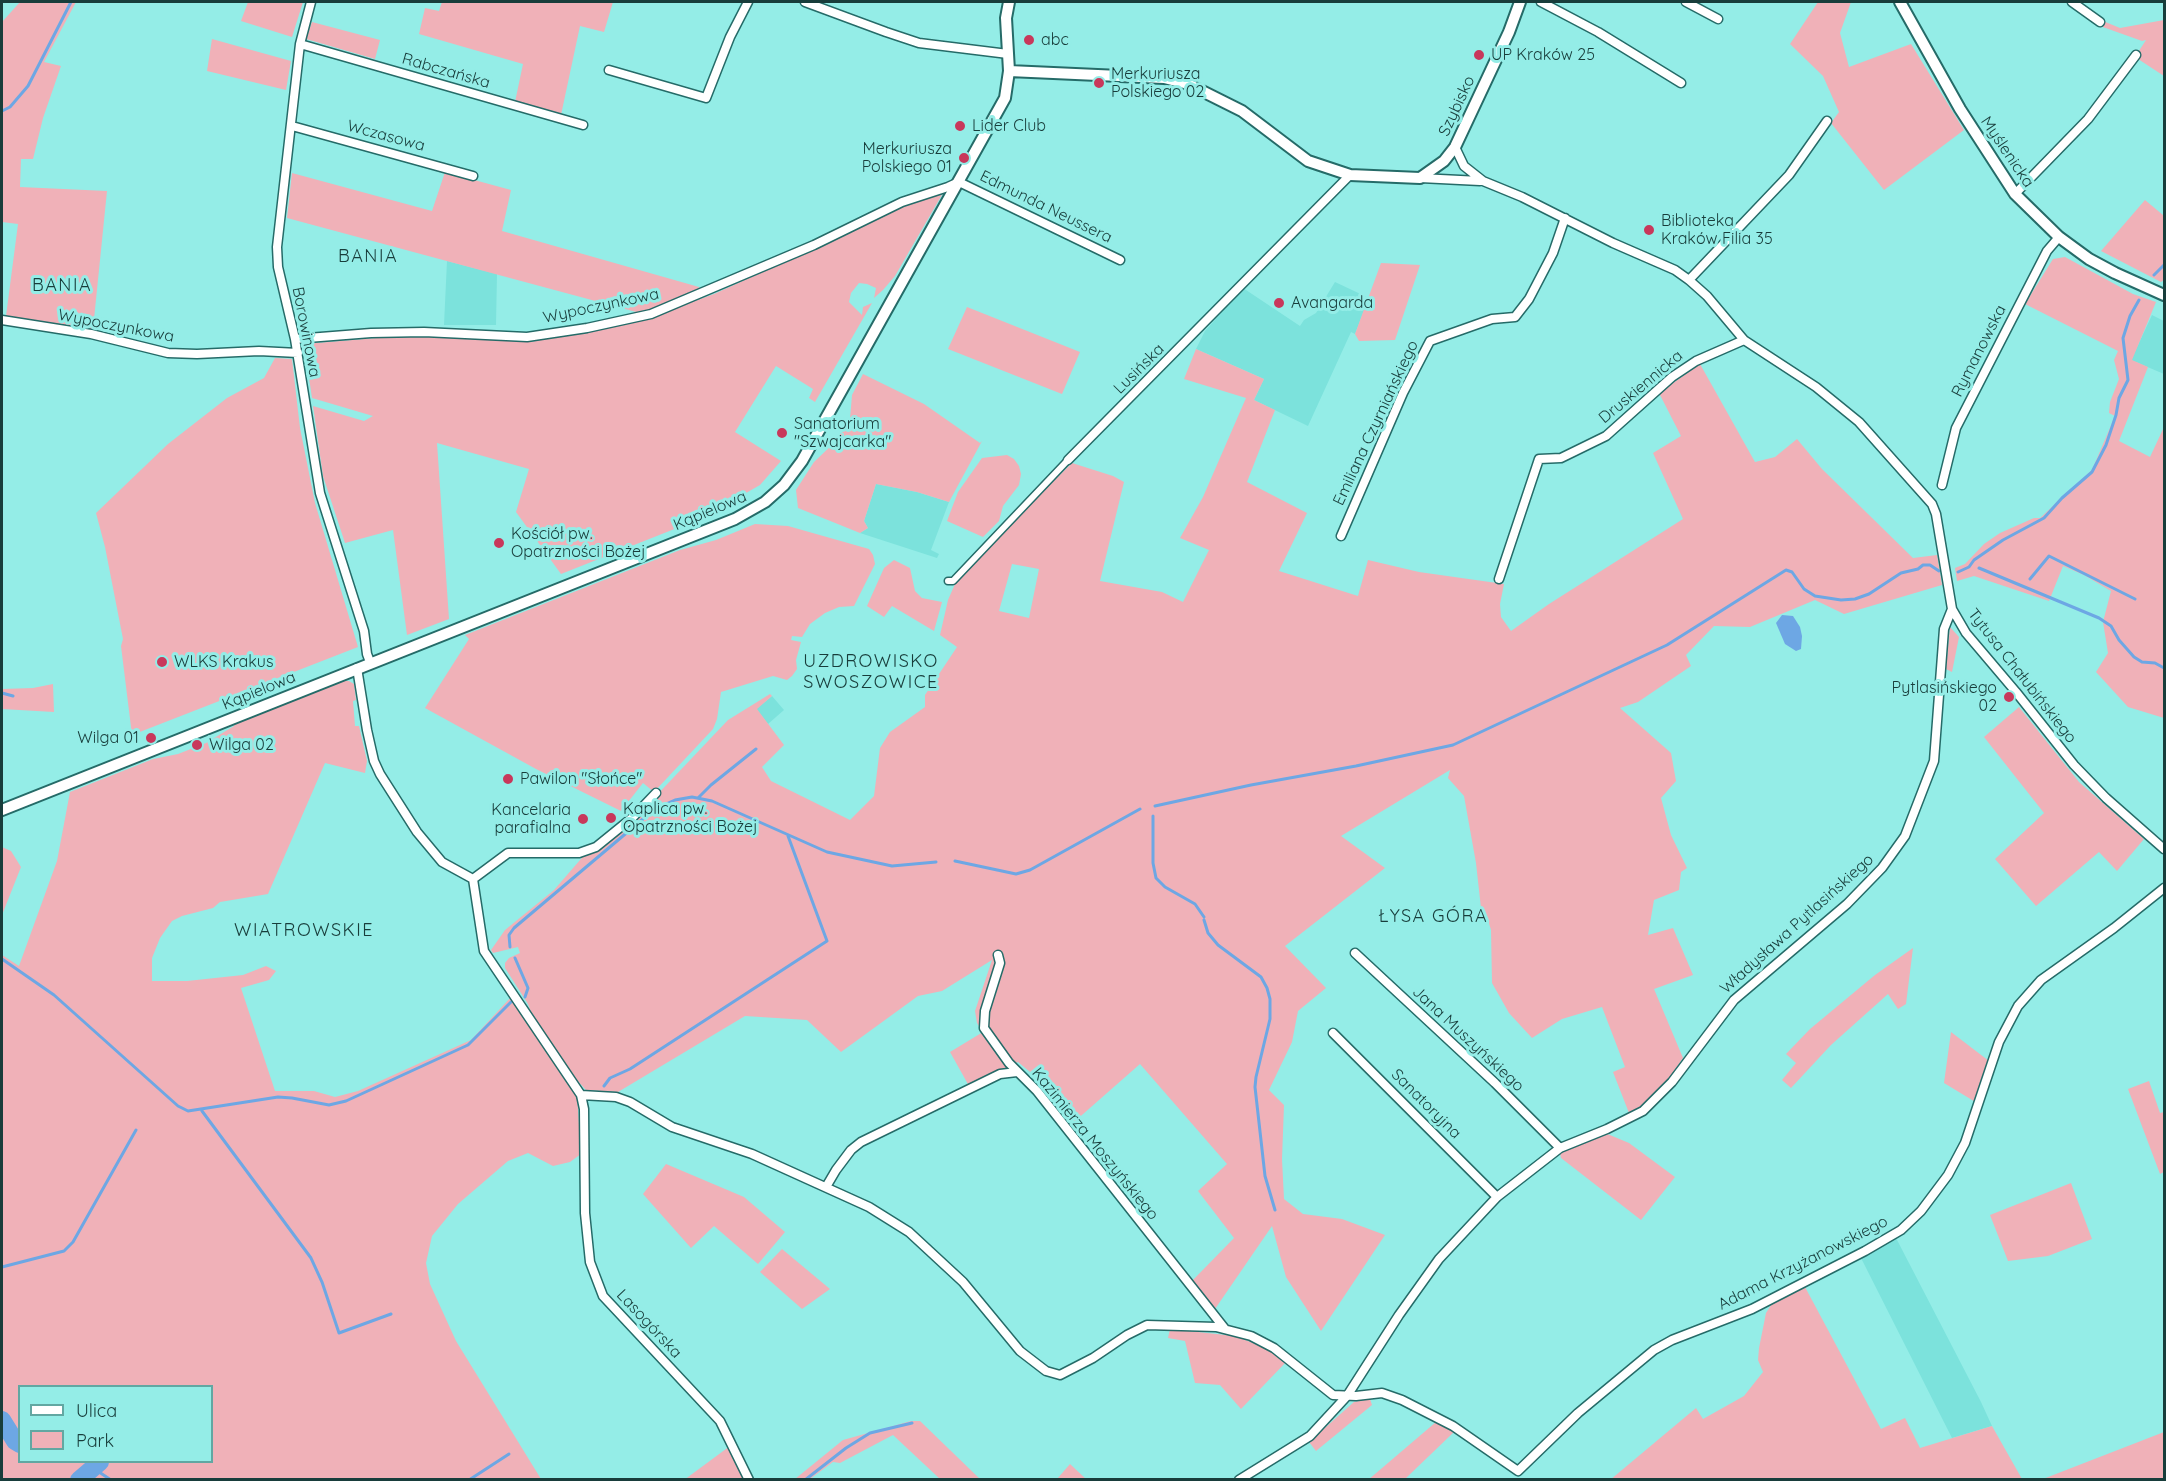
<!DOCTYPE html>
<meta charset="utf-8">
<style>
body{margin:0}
#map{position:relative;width:2166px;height:1481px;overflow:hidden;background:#94ede7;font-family:Quicksand,sans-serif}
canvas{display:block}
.frame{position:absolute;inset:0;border:3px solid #183d3b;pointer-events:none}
.legend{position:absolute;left:18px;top:1385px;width:195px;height:78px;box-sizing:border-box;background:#94ede7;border:2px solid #62a7a2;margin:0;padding:8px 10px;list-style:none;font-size:18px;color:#183d3b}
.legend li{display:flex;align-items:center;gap:12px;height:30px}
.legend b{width:30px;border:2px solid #62a7a2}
</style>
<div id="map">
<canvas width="2166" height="1481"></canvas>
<div class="frame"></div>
<ul class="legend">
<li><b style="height:8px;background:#fff"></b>Ulica</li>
<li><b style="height:16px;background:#f0b1b8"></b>Park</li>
</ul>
</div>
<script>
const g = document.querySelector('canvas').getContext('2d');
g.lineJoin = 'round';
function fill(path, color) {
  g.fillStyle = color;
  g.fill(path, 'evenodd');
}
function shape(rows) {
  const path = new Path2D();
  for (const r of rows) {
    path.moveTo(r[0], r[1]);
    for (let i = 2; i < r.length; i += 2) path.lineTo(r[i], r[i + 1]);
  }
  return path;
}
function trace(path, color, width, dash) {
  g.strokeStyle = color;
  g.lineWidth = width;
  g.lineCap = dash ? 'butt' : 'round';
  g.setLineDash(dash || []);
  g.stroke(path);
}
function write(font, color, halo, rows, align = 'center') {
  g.font = font + ' Quicksand,sans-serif';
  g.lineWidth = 6;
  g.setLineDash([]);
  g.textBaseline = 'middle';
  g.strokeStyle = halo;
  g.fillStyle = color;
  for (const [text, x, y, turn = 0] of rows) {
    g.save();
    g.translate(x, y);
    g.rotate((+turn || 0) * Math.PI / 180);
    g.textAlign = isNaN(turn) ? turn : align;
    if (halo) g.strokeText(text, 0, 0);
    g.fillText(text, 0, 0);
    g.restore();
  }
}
fill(shape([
 [447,261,497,274,496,325,444,325],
 [1335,282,1369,298,1355,334,1351,332,1308,426,1254,400,1264,379,1196,349,1205,331,1243,288,1300,326,1304,320,1316,313],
 [2152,315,2164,321,2164,374,2131,360],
 [876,484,917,492,949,502,931,550,939,554,937,558,860,533,868,528,864,521],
 [772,696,784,710,768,724,756,709],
 [1896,1238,1981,1402,1992,1426,1952,1438,1861,1258]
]), '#7ce2dc');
fill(shape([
 [20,2,76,2,44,62,61,66,43,118,33,159,21,159,20,187,107,191,93,329,6,316,18,224,2,222,2,22],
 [248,2,303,2,292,37,241,21],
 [442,2,613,2,604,32,580,26,561,115,515,102,523,64,419,34,425,8,439,11],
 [1818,2,1851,2,1840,33,1849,67,1911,44,1964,130,1884,190,1831,123,1839,112,1823,76,1790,44],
 [2164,20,2164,76,2135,57,2146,40,2142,41,2100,26,2103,21,2120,28],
 [312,22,380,40,375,59,306,39],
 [212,39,291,61,286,90,207,71],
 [445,172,511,190,502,231,699,287,699,291,652,310,640,313,287,218,292,173,432,211],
 [943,193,895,276,883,290,874,298,876,288,867,284,859,283,851,293,849,302,862,315,863,307,872,303,815,402,809,398,813,389,776,366,735,432,781,461,760,485,732,501,698,513,682,526,561,574,516,512,529,469,437,443,449,619,407,635,393,530,345,543,323,476,313,406,364,421,373,416,312,398,304,344,413,335,531,342,653,316,714,294,813,249,907,203],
 [2145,200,2163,215,2164,213,2164,280,2161,282,2101,251],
 [2065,257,2133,294,2156,302,2132,360,2148,367,2119,441,2150,457,2164,427,2164,718,2128,707,2096,672,2108,653,2103,622,2111,591,2084,575,2063,566,2049,601,1974,576,1957,581,1955,568,1965,564,1984,544,2000,533,2034,518,2040,518,2092,470,2115,416,2109,413,2110,402,2119,379,2114,360,2118,351,2025,304,2053,259],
 [1381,263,1420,265,1395,340,1359,341,1355,334],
 [967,307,1080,352,1062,394,948,349],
 [1196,349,1264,379,1254,400,1275,410,1247,482,1307,513,1279,571,1358,596,1368,560,1419,572,1504,584,1500,604,1501,617,1511,631,1549,604,1683,519,1653,453,1681,436,1659,393,1700,364,1755,462,1775,457,1797,439,1822,469,1913,558,1937,555,1942,585,1844,614,1815,600,1750,627,1714,626,1686,655,1691,666,1638,702,1620,708,1671,753,1676,781,1661,798,1671,835,1687,868,1681,872,1679,890,1654,900,1648,935,1673,928,1693,975,1654,989,1683,1058,1663,1087,1649,1102,1629,1113,1613,1072,1625,1067,1602,1007,1562,1019,1532,1038,1509,1013,1492,983,1491,930,1487,917,1482,917,1476,863,1464,796,1448,778,1450,770,1341,836,1385,868,1285,946,1326,988,1298,1011,1292,1042,1269,1090,1284,1105,1282,1159,1284,1199,1303,1214,1342,1219,1385,1235,1321,1331,1286,1277,1272,1226,1215,1309,1192,1281,1234,1238,1198,1191,1227,1164,1140,1064,1074,1122,1047,1086,1018,1062,969,1086,950,1052,983,1032,977,1023,975,1011,992,960,942,991,918,996,841,1052,807,1020,745,1016,618,1092,586,1090,575,1078,531,1012,528,1004,505,968,505,963,509,958,520,953,518,947,493,953,491,950,505,930,554,890,587,852,653,799,661,811,663,810,655,797,728,720,770,694,772,696,757,709,784,745,762,767,771,781,850,820,874,796,880,748,890,732,925,707,925,695,957,647,940,635,948,600,955,584,966,568,985,548,1072,463,1113,476,1124,482,1100,581,1162,592,1183,602,1209,550,1180,538,1203,497,1246,398,1184,379],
 [1012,564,1039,569,1029,618,999,611],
 [275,358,292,359,300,428,315,503,358,647,132,735,121,646,123,639,105,547,96,513,168,444,227,398,264,378],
 [863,374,924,404,980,443,982,441,949,502,917,492,876,484,864,521,868,528,860,533,798,508,796,490,814,462,836,441,850,419,852,395],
 [1007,455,1014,459,1019,466,1021,474,1019,485,1003,506,999,521,983,537,947,521,958,492,982,458],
 [755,524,788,526,869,549,873,555,875,564,854,606,839,607,825,613,810,624,802,637,792,636,791,640,801,642,796,660,797,669,792,676,787,680,773,676,721,692,717,719,713,729,654,792,643,783,621,811,536,769,425,708,469,639,465,635,680,550,716,540],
 [894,560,910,568,915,591,922,598,942,602,934,631,892,606,884,617,867,606,884,568],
 [1950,627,1959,637,1952,672,1946,669],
 [342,681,349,681,354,684,356,700,353,701,355,726,359,726,367,761,365,773,325,763,268,894,220,902,213,908,182,916,172,921,160,938,152,958,152,981,187,981,243,975,266,966,276,971,269,980,241,988,275,1091,314,1091,335,1097,358,1091,471,1040,512,996,577,1095,581,1154,570,1162,553,1166,528,1153,508,1161,458,1204,432,1236,426,1263,430,1284,456,1341,541,1479,2,1479,2,955,19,966,57,861,70,792,153,759,178,754,206,743,234,726,235,722],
 [20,1386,212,1386,212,1462,20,1462],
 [53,684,54,712,2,709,2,689,33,688],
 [2019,707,2079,782,2144,839,2117,871,2099,852,2036,906,1995,859,2044,813,1984,737],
 [2,847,11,851,21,867,2,915],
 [1913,948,1906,1004,1898,1009,1888,994,1831,1045,1791,1088,1782,1080,1796,1063,1786,1054,1810,1029,1875,975],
 [1951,1032,1989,1061,1977,1103,1944,1083],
 [2149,1081,2160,1113,2164,1112,2164,1172,2160,1174,2128,1089],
 [1605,1133,1629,1143,1675,1177,1641,1220,1561,1158,1560,1153],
 [666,1164,744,1197,785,1232,758,1264,714,1226,691,1248,643,1194],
 [2071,1183,2092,1239,2048,1256,2008,1261,1990,1215],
 [782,1249,830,1289,802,1309,760,1272],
 [1805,1287,1881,1429,1905,1418,1920,1448,1992,1426,2022,1479,1610,1480,1696,1408,1703,1419,1744,1396,1763,1372,1758,1360,1759,1348,1766,1313,1773,1302],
 [1170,1329,1235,1336,1271,1350,1287,1361,1241,1409,1220,1385,1195,1383,1185,1341,1168,1338],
 [1370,1399,1372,1405,1316,1451,1309,1442,1354,1402],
 [911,1421,920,1421,980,1479,940,1479,893,1435,840,1463,833,1462,810,1479,795,1479,843,1440],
 [1436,1422,1454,1432,1405,1479,1368,1480],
 [2164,1432,2164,1479,2043,1479],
 [730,1446,743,1479,684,1480],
 [1070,1464,1086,1479,1057,1479]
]), '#f0b1b8');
fill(shape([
 [1782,615,1793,616,1800,627,1802,636,1801,649,1796,651,1785,644,1776,623]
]), '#6da7e4');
trace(shape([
 [2,111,10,107,28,86,71,2],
 [2154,275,2164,265],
 [1979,568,2099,618,2111,626,2119,640,2134,657,2142,662,2155,663,2164,668],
 [1958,572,1969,567,1974,560,2003,540,2044,518,2062,498,2092,472,2106,445,2116,415,2119,398,2128,380,2123,338,2130,316,2139,300],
 [2030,579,2049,556,2135,599],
 [2,693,13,696],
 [699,797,711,785,756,749],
 [1155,806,1251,785,1356,766,1453,745,1667,645,1786,570,1792,572,1804,589,1815,596,1841,600,1855,599,1869,594,1901,573,1918,569,1923,565,1930,565,1939,571],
 [1153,816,1153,863,1156,878,1165,887,1195,904,1204,917],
 [955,861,1016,874,1030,870,1140,809],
 [1204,920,1208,933,1218,945,1261,977,1267,988,1270,999,1270,1019,1256,1077,1255,1087,1265,1176,1275,1210],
 [510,947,509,935,514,928,643,819,659,807,675,800,692,797,712,801,827,852,892,866,936,862],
 [515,958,528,988,525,997],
 [2,959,54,995,178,1106,188,1111,278,1097,292,1098,329,1105,346,1101,468,1045,511,1002],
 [604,1086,610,1078,630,1069,827,941,788,836],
 [202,1111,311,1258,322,1282,339,1333,391,1314],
 [2,1267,64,1251,73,1242,136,1130],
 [93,1468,111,1480],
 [469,1480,509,1454],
 [805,1480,846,1448,870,1433,912,1423]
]), '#6da7e4', 3);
trace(shape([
 [2,1420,15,1441,20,1444],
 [79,1480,100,1462]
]), '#6da7e4', 18);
const pedestrian = shape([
 [948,581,953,581,1068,460]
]);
const minor = shape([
 [311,2,300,44,277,247,278,267,295,339,320,493,364,631,367,654,370,662],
 [805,2,886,32,919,43,1008,54],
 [1541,2,1598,32,1681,83],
 [1686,2,1718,19],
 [2072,2,2100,22],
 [300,44,583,125],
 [609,70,706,98,730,37,748,2],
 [292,126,473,176],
 [1455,147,1464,166,1483,181,1522,197,1613,243,1675,270,1689,280,1707,296,1744,340,1816,387,1859,422,1932,504,1936,514,1952,609,1966,633,2016,692,2074,765,2106,798,2164,849],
 [1420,178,1480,181],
 [2015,194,2088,119,2136,55],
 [1689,280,1789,175,1827,121],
 [2,320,91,334,168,353,197,354,259,351,298,353],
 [295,339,371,333,424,332,527,337,587,328,651,314,814,245,902,202,948,187,959,182,1120,260],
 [1068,460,1350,175],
 [1942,485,1956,428,2047,251,2059,237],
 [1341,536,1403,393,1430,341,1492,319,1515,317,1529,299,1553,253,1565,218],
 [1499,579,1539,459,1561,458,1606,436,1672,377,1696,361,1744,340],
 [357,668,367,730,374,761,380,774,417,832,442,862,473,879,484,951,581,1095,616,1097,630,1102,672,1127,752,1154,869,1207,909,1232,963,1282,1020,1351,1046,1371,1060,1375,1093,1358,1127,1335,1147,1325,1216,1327,1251,1336,1274,1348,1333,1395,1356,1396,1382,1393,1402,1400,1453,1426,1518,1471,1578,1413,1654,1350,1672,1340,1752,1309,1865,1251,1901,1230,1921,1211,1948,1175,1965,1143,1999,1042,2018,1006,2041,980,2114,928,2164,888],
 [473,879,508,853,579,853,596,847,633,817,656,793],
 [1355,953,1495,1083,1560,1148],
 [998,955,1000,963,985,1011,984,1028,1009,1063,1037,1091,1225,1329],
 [1333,1033,1497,1197],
 [581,1095,584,1109,585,1213,590,1262,603,1296,720,1421,749,1480],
 [826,1187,836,1170,851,1150,861,1142,1000,1074,1017,1072],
 [1239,1480,1310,1436,1347,1396,1399,1315,1439,1259,1497,1197,1560,1148,1607,1129,1643,1111,1672,1082,1734,1000,1847,904,1882,868,1905,836,1934,761,1944,629,1952,609]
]);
const tertiary = shape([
 [1900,2,1960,109,2015,194,2059,237,2089,259,2115,273,2164,295],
 [1009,71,1164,78,1188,84,1242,111,1308,161,1350,175,1420,178,1444,161,1455,147,1509,32,1520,2],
 [2,810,735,519,765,502,784,485,802,461,1005,98,1009,71,1006,18,1009,2]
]);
trace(pedestrian, '#256b68', 9);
trace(minor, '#256b68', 11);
trace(tertiary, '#256b68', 14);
trace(pedestrian, '#fff', 6);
trace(minor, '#fff', 8);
trace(tertiary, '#fff', 10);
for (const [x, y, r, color] of [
 [1029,40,6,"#c8385b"],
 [1479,55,6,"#c8385b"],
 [1099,83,6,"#c8385b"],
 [960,126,6,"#c8385b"],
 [964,158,6,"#c8385b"],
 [1649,230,6,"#c8385b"],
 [1279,303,6,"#c8385b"],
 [782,433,6,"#c8385b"],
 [499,543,6,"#c8385b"],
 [162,662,6,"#c8385b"],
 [2009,697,6,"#c8385b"],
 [151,738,6,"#c8385b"],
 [197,745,6,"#c8385b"],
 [508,779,6,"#c8385b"],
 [611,818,6,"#c8385b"],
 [583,819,6,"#c8385b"]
]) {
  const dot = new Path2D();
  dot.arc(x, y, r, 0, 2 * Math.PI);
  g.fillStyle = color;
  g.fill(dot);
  trace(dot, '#94ede7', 2);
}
write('16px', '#183d3b', '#94ede7', [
 ["abc",1041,40],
 ["UP Kraków 25",1491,55],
 ["Merkuriusza",1111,74],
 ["Polskiego 02",1111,92],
 ["Lider Club",972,126],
 ["Merkuriusza",952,149,"right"],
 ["Polskiego 01",952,167,"right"],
 ["Biblioteka",1661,221],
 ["Kraków Filia 35",1661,239],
 ["Avangarda",1291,303],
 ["Sanatorium",794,424],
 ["\"Szwajcarka\"",794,442],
 ["Kościół pw.",511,534],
 ["Opatrzności Bożej",511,552],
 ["WLKS Krakus",174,662],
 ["Pytlasińskiego",1997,688,"right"],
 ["02",1997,706,"right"],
 ["Wilga 01",139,738,"right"],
 ["Wilga 02",209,745],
 ["Pawilon \"Słońce\"",520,779],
 ["Kaplica pw.",623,809],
 ["Opatrzności Bożej",623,827],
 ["Kancelaria",571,810,"right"],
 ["parafialna",571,828,"right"]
], 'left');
write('16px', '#183d3b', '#94ede7', [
 ["Rabczańska",446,71,16],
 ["Szybisko",1457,106,-65],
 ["Wczasowa",386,136,15],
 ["Myślenicka",2007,152,56],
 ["Edmunda Neussera",1046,207,26],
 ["Wypoczynkowa",601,306,-12],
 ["Wypoczynkowa",116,326,11],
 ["Borowinowa",306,332,79],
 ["Rymanowska",1979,351,-63],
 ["Lusińska",1139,369,-45],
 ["Druskiennicka",1641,387,-40],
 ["Emiliana Czyrniańskiego",1376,423,-65],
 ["Kąpielowa",710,511,-23],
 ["Tytusa Chałubińskiego",2022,676,52],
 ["Kąpielowa",259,691,-22],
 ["Władysława Pytlasińskiego",1797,924,-42],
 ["Jana Muszyńskiego",1468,1039,43],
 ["Sanatoryjna",1426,1104,45],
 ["Kazimierza Moszyńskiego",1095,1144,51],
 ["Adama Krzyżanowskiego",1803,1263,-27],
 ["Lasogórska",649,1324,47]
]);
g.letterSpacing = '1.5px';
write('18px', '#183d3b', '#94ede7', [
 ["BANIA",368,257],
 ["BANIA",62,286],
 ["UZDROWISKO",871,662],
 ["SWOSZOWICE",871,683],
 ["ŁYSA GÓRA",1433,917],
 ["WIATROWSKIE",304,931]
]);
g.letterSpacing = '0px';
</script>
